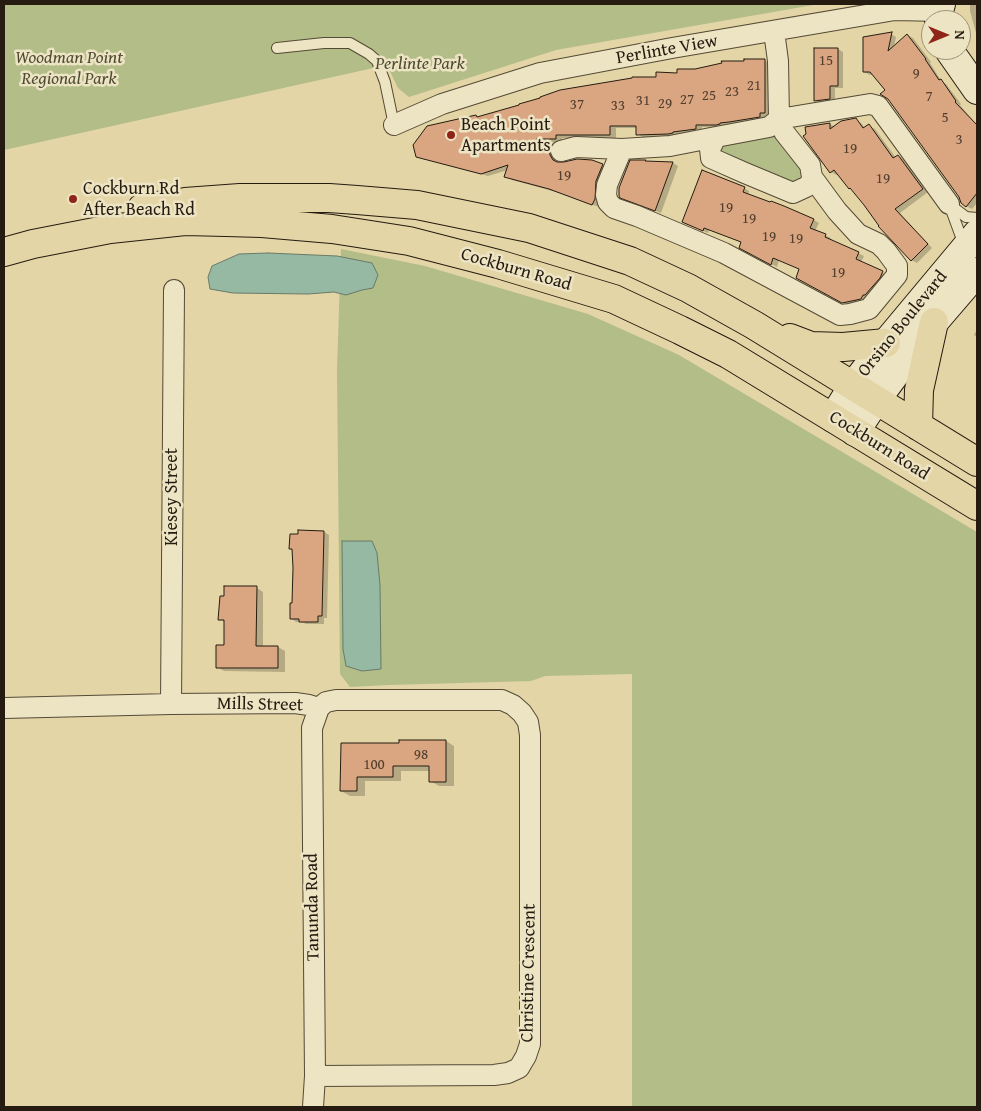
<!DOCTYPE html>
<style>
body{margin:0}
#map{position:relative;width:981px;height:1111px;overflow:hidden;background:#e3d5a5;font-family:"Gentium Book Plus",serif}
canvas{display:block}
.frame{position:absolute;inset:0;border:5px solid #251b11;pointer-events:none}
.north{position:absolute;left:921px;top:10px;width:50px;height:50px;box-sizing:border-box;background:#ede4c4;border:1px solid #9d947c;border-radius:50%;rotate:90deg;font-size:14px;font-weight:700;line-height:20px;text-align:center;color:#251b11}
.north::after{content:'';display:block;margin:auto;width:18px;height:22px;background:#8f2418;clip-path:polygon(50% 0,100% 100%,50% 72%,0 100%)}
</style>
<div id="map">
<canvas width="981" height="1111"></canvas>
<div class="frame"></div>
<div class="north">N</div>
</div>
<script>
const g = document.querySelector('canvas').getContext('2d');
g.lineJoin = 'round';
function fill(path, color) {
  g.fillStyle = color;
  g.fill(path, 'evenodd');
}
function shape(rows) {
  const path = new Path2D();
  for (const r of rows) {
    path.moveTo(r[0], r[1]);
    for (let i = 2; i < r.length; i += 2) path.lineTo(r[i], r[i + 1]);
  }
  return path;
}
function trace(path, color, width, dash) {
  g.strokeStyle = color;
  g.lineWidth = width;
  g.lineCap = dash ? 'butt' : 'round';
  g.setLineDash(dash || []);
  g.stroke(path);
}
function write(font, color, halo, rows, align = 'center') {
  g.font = font + ' "Gentium Book Plus",serif';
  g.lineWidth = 5;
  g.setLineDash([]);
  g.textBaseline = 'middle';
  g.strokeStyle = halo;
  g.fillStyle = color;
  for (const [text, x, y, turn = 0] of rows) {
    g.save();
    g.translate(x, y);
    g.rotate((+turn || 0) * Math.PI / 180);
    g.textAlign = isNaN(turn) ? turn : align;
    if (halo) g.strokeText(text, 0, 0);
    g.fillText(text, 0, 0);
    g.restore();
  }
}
fill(shape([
 [4,4,819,4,556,50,409,97,398,88,387,65,4,150],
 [774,133,807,171,797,187,779,176,730,157,719,158,718,144],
 [341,249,425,266,588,314,679,355,977,532,977,1107,632,1107,632,674,545,676,531,681,389,685,350,687,340,674,337,370]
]), '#b2bd87');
const water = shape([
 [268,253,337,256,372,263,378,275,373,288,362,290,346,295,334,292,308,294,233,293,210,289,208,277,212,266,239,254,268,253],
 [342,541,372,541,377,553,380,585,381,669,362,671,346,666,343,649,342,541]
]);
fill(water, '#96b9a3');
trace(water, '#697a69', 1);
fill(shape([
 [970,4,977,4,977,34,976,33,970,11],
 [891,34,896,37,894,47,907,35,913,38,931,62,930,63,942,82,946,84,961,104,960,105,977,125,977,203,972,209,966,206,887,90,874,75,870,75,864,72],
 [838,49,843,52,843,88,835,88,835,101,820,104,815,100],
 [764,60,770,64,770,116,765,116,765,120,723,128,702,127,702,132,675,137,644,138,638,134,638,128,616,128,616,138,562,138,562,142,541,142,556,149,555,159,558,164,603,165,608,168,599,207,556,192,512,180,506,176,508,170,488,176,424,159,418,156,476,116,480,118,695,70],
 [856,120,861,123,865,128,869,126,875,129,896,158,899,156,904,159,928,192,900,213,932,248,917,263,911,260,855,191,849,188,838,174,836,175,831,172,830,124,835,127],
 [646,161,648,163,673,163,678,166,661,213,627,200,631,162],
 [744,188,749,191,748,195,814,220,819,223,815,231,831,238,830,240,864,256,861,262,887,275,867,301,849,305,798,278,801,269,779,260,777,267,740,247,742,242,709,230,708,233,689,225],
 [977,329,977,337,974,335],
 [324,532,329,535,327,618,324,618,324,624,306,624,302,622,296,622,291,618,294,604,293,550,291,549],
 [257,588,263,592,263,647,278,647,285,651,285,672,224,671,217,667,225,647,225,622,220,619],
 [446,741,454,746,454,786,439,786,430,781,430,771,401,771,401,781,365,781,365,796,350,796,341,791,342,744,400,744]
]), '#0003');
const building = shape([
 [892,32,888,51,907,34,926,59,925,59,939,80,941,79,956,101,955,102,977,125,977,193,966,207,961,203,959,197,888,99,880,94,885,90,870,72,863,72,863,37,892,32],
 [814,48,838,48,838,86,830,86,830,99,814,101,814,48],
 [744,59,765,59,765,113,760,113,760,117,729,122,720,123,720,124,716,125,696,125,696,129,673,132,673,133,668,134,636,135,636,126,610,126,610,135,556,135,556,139,536,139,551,145,549,148,550,155,553,160,557,162,564,162,577,159,592,160,603,164,596,181,595,199,592,205,549,189,504,177,508,165,481,174,416,157,413,145,427,126,476,115,477,117,519,105,519,104,540,98,540,97,560,90,632,78,632,77,656,77,656,72,677,73,677,69,695,69,722,63,721,61,744,61,744,59],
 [856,118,863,128,869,124,893,158,898,155,923,189,895,209,928,244,911,261,878,226,879,226,864,205,850,188,849,189,834,170,830,173,803,136,806,134,805,127,830,123,830,129,841,121,856,118],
 [630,160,646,160,645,161,673,162,655,211,620,198,619,196,619,188,630,160],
 [702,170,745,187,743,192,770,202,771,201,784,206,814,219,810,228,826,234,825,237,859,252,856,259,883,271,880,278,865,295,863,295,861,299,842,303,796,278,799,269,773,258,771,265,739,248,741,242,704,228,703,231,682,222,702,170],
 [298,530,324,531,322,616,318,616,318,622,299,622,299,619,290,619,290,603,292,603,293,568,292,549,289,549,290,534,298,534,298,530],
 [224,586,257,586,256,646,278,646,278,668,216,668,216,645,224,645,224,620,218,620,220,596,224,596,224,586],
 [399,740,446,740,446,782,429,782,429,766,393,766,393,777,357,777,357,791,340,791,341,743,399,743,399,740]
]);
fill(building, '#daa682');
trace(building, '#251b11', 1);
const lane = shape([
 [277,48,324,43,350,43,369,54,377,61,385,82,394,125],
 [949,204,964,245],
 [949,204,966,217,977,218]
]);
const street = shape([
 [774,31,778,61,779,119,870,104,878,106,949,204],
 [779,119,784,132,810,165,812,177,811,183,806,187,793,193,745,173,711,158,710,149,716,137,769,127,779,119],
 [394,125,442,104,540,73,672,48,895,10,939,11],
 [622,149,607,185,606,195,608,202,614,208,637,216,724,253,840,315,850,314,869,309,897,275,897,266,886,251,879,244,858,234,837,211,812,177],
 [561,151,576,147,622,149,670,146,716,137],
 [171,704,174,290],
 [4,708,171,704,295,703,309,705,319,708,326,702,336,700,502,700,513,705,522,713,528,722,530,735,530,1044,526,1056,519,1068,508,1073,494,1075,315,1076],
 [313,1107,315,1076,312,728,319,708]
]);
const secondary = shape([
 [939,20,939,11,941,4],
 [949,50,977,90],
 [833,418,853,386,886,343,977,234],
 [855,432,876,400,934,322,977,272]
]);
const primary = shape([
 [142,208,185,202,240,198,329,198,357,200,417,205,529,228,630,261,688,288,754,325,977,462],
 [4,252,33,244,110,229,185,221,226,222,262,223,332,229,409,241,498,264,614,299,680,330,728,354,977,506],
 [790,338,811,346,843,347,886,343],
 [918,426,919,390,934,322]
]);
trace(lane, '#544a36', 12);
trace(street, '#544a36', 22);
trace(secondary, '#251b11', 30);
trace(primary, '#251b11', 30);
trace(lane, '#ede4c4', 10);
trace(street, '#ede4c4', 20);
trace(secondary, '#ede4c4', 28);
trace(primary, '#e3d5a5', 28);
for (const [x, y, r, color] of [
 [451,135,5,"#8f2418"],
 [73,199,5,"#8f2418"]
]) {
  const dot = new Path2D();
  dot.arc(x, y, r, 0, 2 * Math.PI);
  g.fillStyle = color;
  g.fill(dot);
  trace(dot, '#ede4c4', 2);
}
write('15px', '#523e2d', null, [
 ["15",826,61],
 ["9",916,74],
 ["21",754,86],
 ["23",732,92],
 ["25",709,96],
 ["7",929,97],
 ["27",687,100],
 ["31",643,101],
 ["29",665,104],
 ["37",577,105],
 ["33",618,106],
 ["5",945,118],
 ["3",959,140],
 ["19",850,149],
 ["19",564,176],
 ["19",883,179],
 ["19",726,208],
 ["19",749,219],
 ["19",769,237],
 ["19",796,239],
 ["19",838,273],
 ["98",421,755],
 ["100",374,765]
]);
write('18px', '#251b11', '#ede4c4', [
 ["Perlinte View",667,50,-10],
 ["Cockburn Road",516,270,16],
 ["Orsino Boulevard",903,324,-51],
 ["Cockburn Road",879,446,32],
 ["Kiesey Street",172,497,-90],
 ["Mills Street",260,705,1],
 ["Tanunda Road",313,907,-91],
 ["Christine Crescent",529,973,-89]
]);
write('italic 18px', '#4f4c34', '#ede4c4', [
 ["Woodman Point",69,58],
 ["Regional Park",69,79],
 ["Perlinte Park",420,64]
]);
write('18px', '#251b11', '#ede4c4', [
 ["Beach Point",461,125],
 ["Apartments",461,146],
 ["Cockburn Rd",83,189],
 ["After Beach Rd",83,210]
], 'left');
</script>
